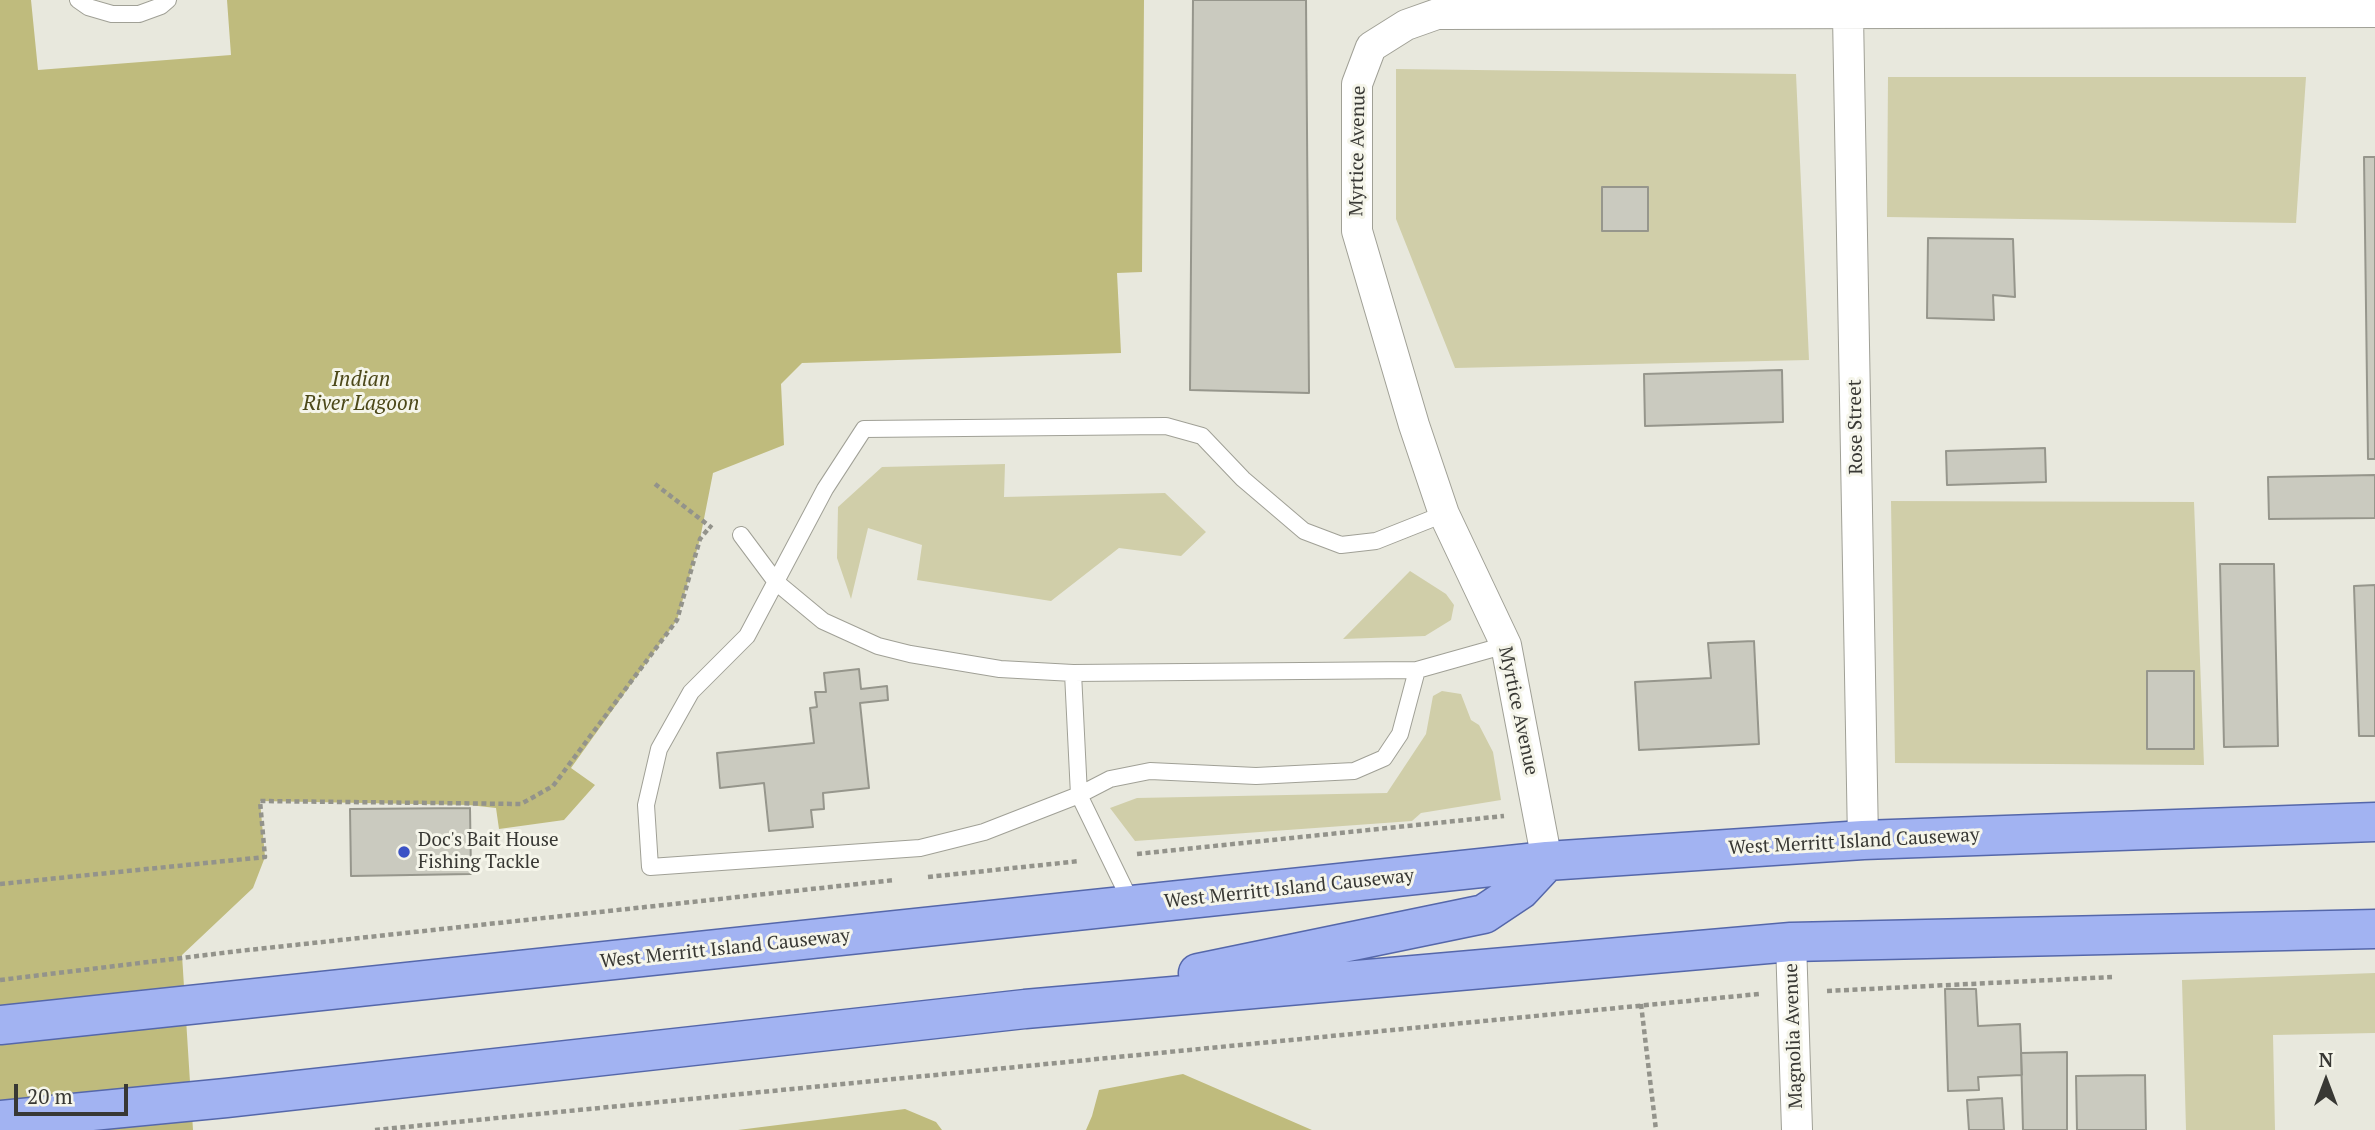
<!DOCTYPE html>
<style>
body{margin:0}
#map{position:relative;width:2375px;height:1130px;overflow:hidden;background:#e8e8dd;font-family:"PT Serif",serif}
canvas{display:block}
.north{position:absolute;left:2291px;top:1046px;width:70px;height:70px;-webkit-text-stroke:5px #f5f5ea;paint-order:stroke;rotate:0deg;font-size:19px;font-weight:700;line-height:28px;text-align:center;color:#383834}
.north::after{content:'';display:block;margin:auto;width:24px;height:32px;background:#383834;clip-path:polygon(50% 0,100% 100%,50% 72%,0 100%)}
.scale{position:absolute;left:14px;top:1084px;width:114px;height:32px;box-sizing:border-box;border:4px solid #383834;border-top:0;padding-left:9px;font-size:21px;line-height:24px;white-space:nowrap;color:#383834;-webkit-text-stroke:5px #f5f5ea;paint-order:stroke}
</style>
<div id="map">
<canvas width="2375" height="1130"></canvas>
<div class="north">N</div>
<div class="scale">20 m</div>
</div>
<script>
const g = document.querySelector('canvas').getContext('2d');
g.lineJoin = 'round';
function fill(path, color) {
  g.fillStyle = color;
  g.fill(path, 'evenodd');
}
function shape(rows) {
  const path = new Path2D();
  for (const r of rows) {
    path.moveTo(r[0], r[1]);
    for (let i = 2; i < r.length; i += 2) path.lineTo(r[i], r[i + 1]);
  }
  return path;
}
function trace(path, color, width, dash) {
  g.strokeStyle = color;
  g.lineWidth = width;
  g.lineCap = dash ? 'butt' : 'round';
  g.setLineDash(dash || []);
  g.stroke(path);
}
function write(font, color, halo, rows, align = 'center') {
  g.font = font + ' "PT Serif",serif';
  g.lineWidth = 6;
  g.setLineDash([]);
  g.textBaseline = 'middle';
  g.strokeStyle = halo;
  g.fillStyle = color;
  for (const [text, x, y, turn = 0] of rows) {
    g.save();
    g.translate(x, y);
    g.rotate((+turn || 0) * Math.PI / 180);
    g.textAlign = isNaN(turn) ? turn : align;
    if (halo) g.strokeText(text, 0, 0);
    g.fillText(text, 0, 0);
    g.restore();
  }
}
fill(shape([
 [1396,69,1796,74,1809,360,1455,368,1396,219],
 [1888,77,2306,77,2296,223,1887,217],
 [1005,464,1004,497,1165,493,1206,532,1181,556,1119,548,1051,601,917,580,922,545,868,528,851,599,837,558,838,507,882,467],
 [1891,501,2194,502,2204,765,1895,763],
 [1410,571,1446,594,1454,605,1451,620,1425,636,1343,639],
 [1442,691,1461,694,1471,720,1479,725,1493,752,1501,800,1421,813,1412,821,1135,841,1110,808,1137,798,1387,793,1426,734,1433,696],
 [2375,973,2375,1033,2273,1035,2275,1130,2186,1130,2182,980]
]), '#d0cea9');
fill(shape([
 [0,0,31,0,38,70,231,55,227,0,1144,0,1142,272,1117,273,1121,353,802,363,781,384,784,445,713,473,700,539,677,620,571,768,595,785,564,820,499,829,496,808,469,805,260,801,265,857,253,888,182,955,193,1130,0,1130],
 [1183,1074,1312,1130,1086,1130,1092,1116,1099,1090],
 [905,1109,936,1122,942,1130,738,1130]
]), '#bfbb7d');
const building = shape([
 [1193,0,1306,0,1309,393,1190,390,1193,0],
 [2364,157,2375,157,2375,459,2368,459,2364,157],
 [1602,187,1648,187,1648,231,1602,231,1602,187],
 [1928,238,2013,239,2015,297,1993,295,1994,320,1927,318,1928,238],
 [1782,370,1783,422,1645,426,1644,374,1782,370],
 [2045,448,2046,482,1947,485,1946,451,2045,448],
 [2375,475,2375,518,2269,519,2268,477,2375,475],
 [2220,564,2274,564,2278,746,2224,747,2220,564],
 [2375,585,2375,736,2359,736,2354,586,2375,585],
 [1754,641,1759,744,1639,750,1635,682,1711,678,1708,643,1754,641],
 [859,669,861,689,887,686,888,700,860,703,869,788,823,793,824,809,811,810,813,827,769,831,764,783,720,788,717,753,814,743,810,708,817,707,815,692,826,692,824,673,859,669],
 [2147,671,2194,671,2194,749,2147,749,2147,671],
 [470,808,471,874,351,876,350,809,470,808],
 [1945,989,1976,989,1978,1026,2020,1024,2022,1075,1978,1077,1979,1090,1948,1091,1945,989],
 [2067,1052,2067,1130,2023,1130,2021,1053,2067,1052],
 [2145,1075,2146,1130,2077,1130,2076,1076,2145,1075],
 [2002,1098,2004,1130,1969,1130,1967,1100,2002,1098]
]);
fill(building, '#cacabf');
trace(building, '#96968c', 2);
const lane = shape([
 [78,0,88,7,112,14,139,14,161,6,168,0],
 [741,535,776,582,823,621,878,646,910,654,1000,669,1073,673],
 [1417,670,1400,734,1384,758,1354,771,1256,776,1150,771,1110,779,1079,795,984,832,920,848,650,867,646,805,659,749,691,692,747,636,825,489,864,429,1166,426,1202,436,1243,479,1304,531,1341,545,1376,541,1444,514],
 [1132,904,1079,795,1073,673,1417,670,1506,645]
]);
const street = shape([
 [1848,15,1863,840],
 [1547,861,1506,645,1444,514,1414,425,1357,231,1357,84,1371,47,1406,25,1437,14,2375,12],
 [1791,942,1797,1130]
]);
const primary = shape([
 [1198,973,1484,914,1520,890,1547,861],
 [0,1025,1547,861,1863,840,2375,822],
 [0,1120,226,1098,1025,1009,1791,942,2375,929]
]);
trace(lane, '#a0a096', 18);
trace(street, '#a0a096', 32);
trace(primary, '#5567aa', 41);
trace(shape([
 [655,484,712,528],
 [1137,854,1504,816],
 [928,877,1080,861],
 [0,884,265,857,260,801,521,804,553,786,677,620,700,539,709,528],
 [0,980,239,951,895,880],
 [1827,991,2112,977],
 [1641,1004,1656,1130],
 [375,1130,1759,994]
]), '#93938b', 4.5, [5, 3.5]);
trace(lane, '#fff', 16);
trace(street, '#fff', 30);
trace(primary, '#a2b3f2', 38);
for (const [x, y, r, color] of [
 [404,852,7,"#3b52c5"]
]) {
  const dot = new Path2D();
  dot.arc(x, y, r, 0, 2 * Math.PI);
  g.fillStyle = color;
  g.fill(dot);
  trace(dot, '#f5f5ea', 2.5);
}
write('19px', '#383834', '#f5f5ea', [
 ["Myrtice Avenue",1358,151,-89],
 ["Rose Street",1856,427,-91],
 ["Myrtice Avenue",1518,711,78],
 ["West Merritt Island Causeway",1854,842,-3],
 ["West Merritt Island Causeway",1289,889,-6],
 ["West Merritt Island Causeway",725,949,-6],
 ["Magnolia Avenue",1794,1036,-92]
]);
write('19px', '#383834', '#f5f5ea', [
 ["Doc's Bait House",418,841],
 ["Fishing Tackle",418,863]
], 'left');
write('italic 21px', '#4c4819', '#f5f5ea', [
 ["Indian",361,380],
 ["River Lagoon",361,404]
]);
</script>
